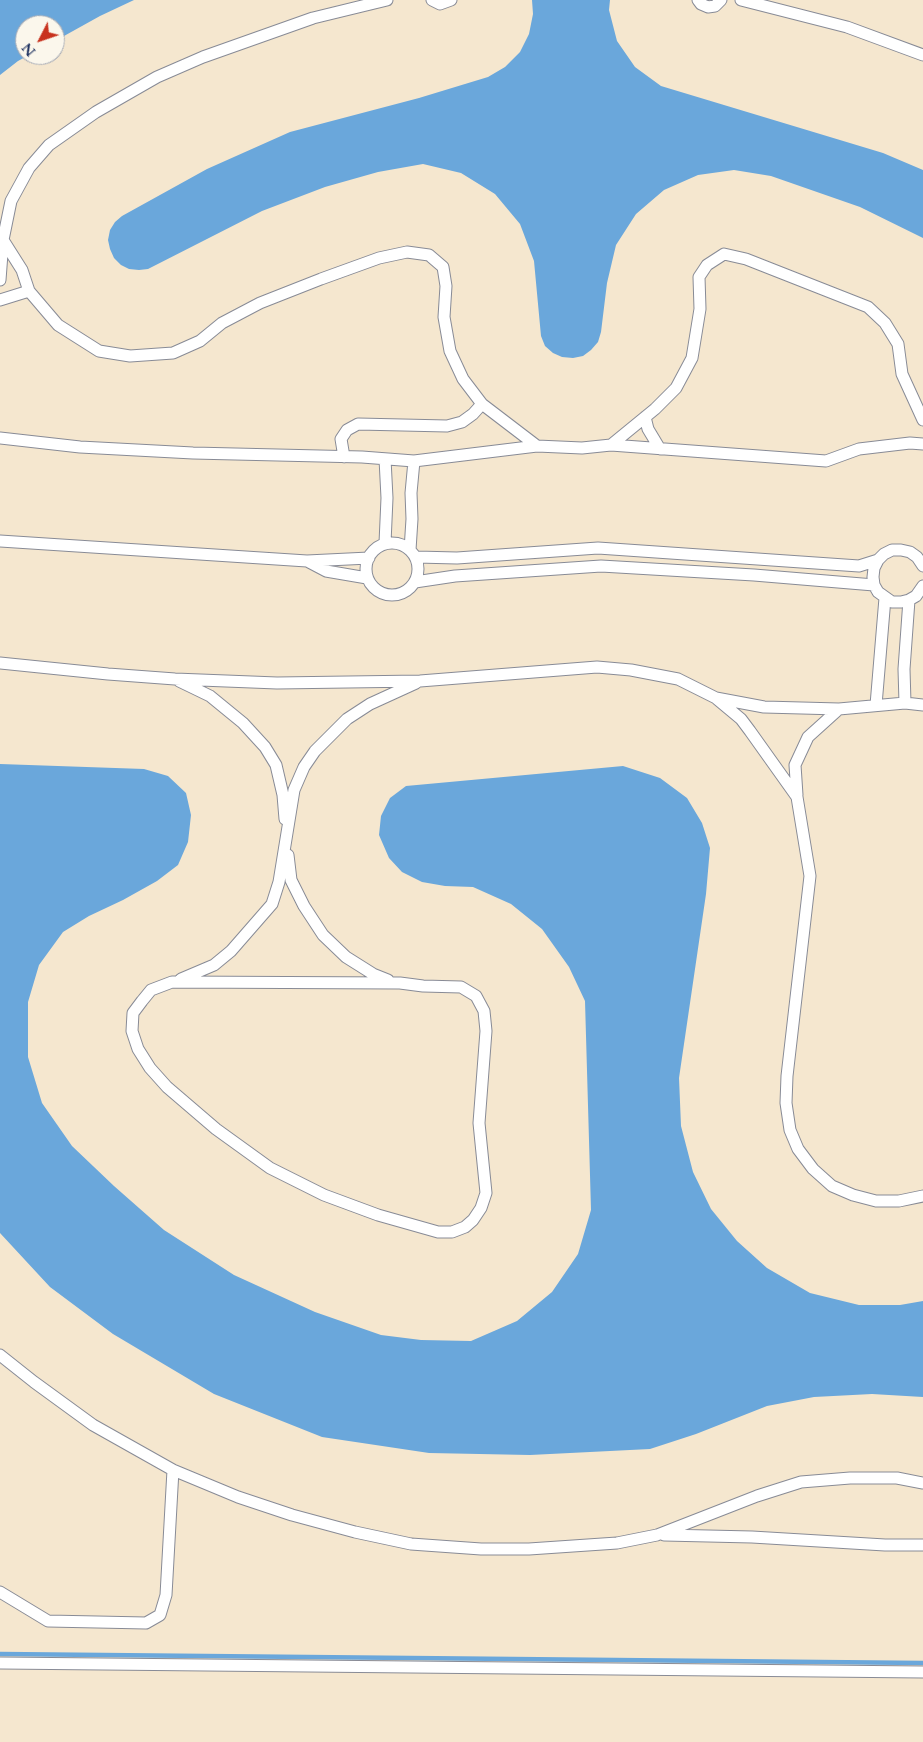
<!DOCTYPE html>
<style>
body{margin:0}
#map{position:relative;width:923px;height:1742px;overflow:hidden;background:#f5e7cf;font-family:Cardo,serif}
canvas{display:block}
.north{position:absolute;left:15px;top:15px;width:50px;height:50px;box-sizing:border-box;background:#fbf7ec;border:1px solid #a1a7b3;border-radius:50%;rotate:229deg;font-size:14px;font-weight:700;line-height:20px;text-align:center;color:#1b2f5e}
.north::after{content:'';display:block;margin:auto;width:18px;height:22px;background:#c8321e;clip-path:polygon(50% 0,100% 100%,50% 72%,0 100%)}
</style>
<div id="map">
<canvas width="923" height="1742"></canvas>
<div class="north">N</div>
</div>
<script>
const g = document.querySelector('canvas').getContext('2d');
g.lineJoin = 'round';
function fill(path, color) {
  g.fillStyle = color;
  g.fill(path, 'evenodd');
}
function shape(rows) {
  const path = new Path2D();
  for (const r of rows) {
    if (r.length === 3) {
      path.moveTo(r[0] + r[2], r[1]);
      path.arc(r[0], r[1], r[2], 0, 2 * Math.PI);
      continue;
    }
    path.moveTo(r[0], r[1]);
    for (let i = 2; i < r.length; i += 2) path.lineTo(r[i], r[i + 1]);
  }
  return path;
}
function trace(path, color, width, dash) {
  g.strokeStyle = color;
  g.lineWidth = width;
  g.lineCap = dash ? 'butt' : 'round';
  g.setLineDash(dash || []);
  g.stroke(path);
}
fill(shape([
 [0,0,134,0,100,16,55,41,55,25,25,25,25,55,29,55,18,61,0,75],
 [532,0,610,0,609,10,617,41,635,67,661,86,883,153,923,170,923,238,860,207,771,176,734,170,698,175,664,190,636,214,616,245,607,283,601,332,598,342,591,350,583,356,573,358,562,357,553,353,545,346,541,336,534,261,520,224,495,194,461,173,423,164,378,172,325,187,262,211,148,269,139,270,129,269,121,265,114,258,110,249,108,240,110,230,115,222,122,216,207,169,290,132,419,98,488,77,505,67,520,52,529,34,533,14],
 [0,764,144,769,168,776,186,793,191,815,188,842,178,865,157,881,123,900,89,916,63,932,39,965,28,1002,28,1057,42,1103,72,1146,114,1186,164,1230,234,1275,315,1312,381,1335,421,1340,471,1341,517,1321,552,1292,578,1254,591,1210,585,1001,569,967,542,929,511,904,473,887,445,886,422,882,402,872,389,858,379,835,381,816,390,798,406,786,623,766,660,778,687,798,702,823,710,848,706,894,679,1078,681,1126,693,1172,711,1209,737,1241,767,1268,810,1293,859,1305,900,1305,923,1301,923,1397,872,1394,814,1397,767,1406,696,1434,650,1449,530,1455,429,1453,322,1437,214,1394,113,1334,50,1287,0,1233]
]), '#6aa7db');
trace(shape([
 [0,1654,923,1663]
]), '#6aa7db', 4.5);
const street = shape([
 [432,0,440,4,451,0],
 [698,0,701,4,708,7,715,6,721,0],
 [741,0,847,27,923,55],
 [3,240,22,270,29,291,58,325,99,351,130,356,173,353,200,341,222,323,260,303,321,279,379,258,407,252,429,255,443,267,446,286,444,317,450,351,463,379,482,404,537,446],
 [0,280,3,240,11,201,29,168,49,145,96,112,157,77,203,57,313,18,387,0],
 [0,300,29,291],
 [645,417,648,429,660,449],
 [0,438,80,447,193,453,362,457,414,461,537,446,582,448,611,445,826,461,859,449,910,443,923,444],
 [611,445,655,409,676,388,692,358,700,309,699,277,707,265,724,254,746,259,868,307,885,323,898,344,902,374,923,420],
 [344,457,341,439,347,430,358,424,447,426,462,422,473,414,482,404],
 [0,541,307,561,369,558],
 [392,569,26],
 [385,543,387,498,385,459],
 [410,550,412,519,411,493,414,461],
 [416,557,457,558,598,548,859,566,878,560],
 [307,561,326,571,367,578],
 [923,566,917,557,910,552,901,550,892,550,884,554,878,560,874,568,873,577,874,585,878,592,892,602,901,602,909,600,916,596,923,586],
 [415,582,455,576,601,566,754,575,874,585],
 [0,663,108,674,175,679,277,683,420,681,597,667,631,670,678,679,716,698,764,707,839,709,905,703,923,705],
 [179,681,210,696,243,723,265,747,276,765,283,795,285,819],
 [717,699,741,719,750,731,797,797,810,876,787,1076,786,1103,790,1130,798,1149,813,1169,832,1186,853,1195,876,1201,899,1201,923,1196],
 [905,703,904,669,909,600],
 [876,705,885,598],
 [797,795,795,765,808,737,839,709],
 [288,855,291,880,304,906,323,935,346,957,373,974,388,980],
 [181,979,214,965,231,951,272,904,279,882,294,790,304,767,315,751,347,719,370,704,416,683],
 [172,982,400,983,423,986,461,987,476,996,484,1011,486,1031,479,1123,486,1193,481,1208,473,1220,465,1227,452,1232,438,1232,378,1215,324,1195,270,1168,216,1129,167,1087,150,1068,138,1049,132,1031,133,1013,142,1001,151,990,172,982],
 [0,1355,34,1382,93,1425,173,1470,238,1497,292,1515,355,1532,411,1544,481,1549,529,1549,617,1543,657,1535,757,1496,801,1482,850,1478,897,1478,923,1483],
 [664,1535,752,1537,885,1545,923,1545],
 [0,1592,48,1621,146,1623,160,1615,166,1595,173,1470],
 [0,1663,923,1672]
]);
trace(street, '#888b96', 13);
trace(street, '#fff', 11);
</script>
